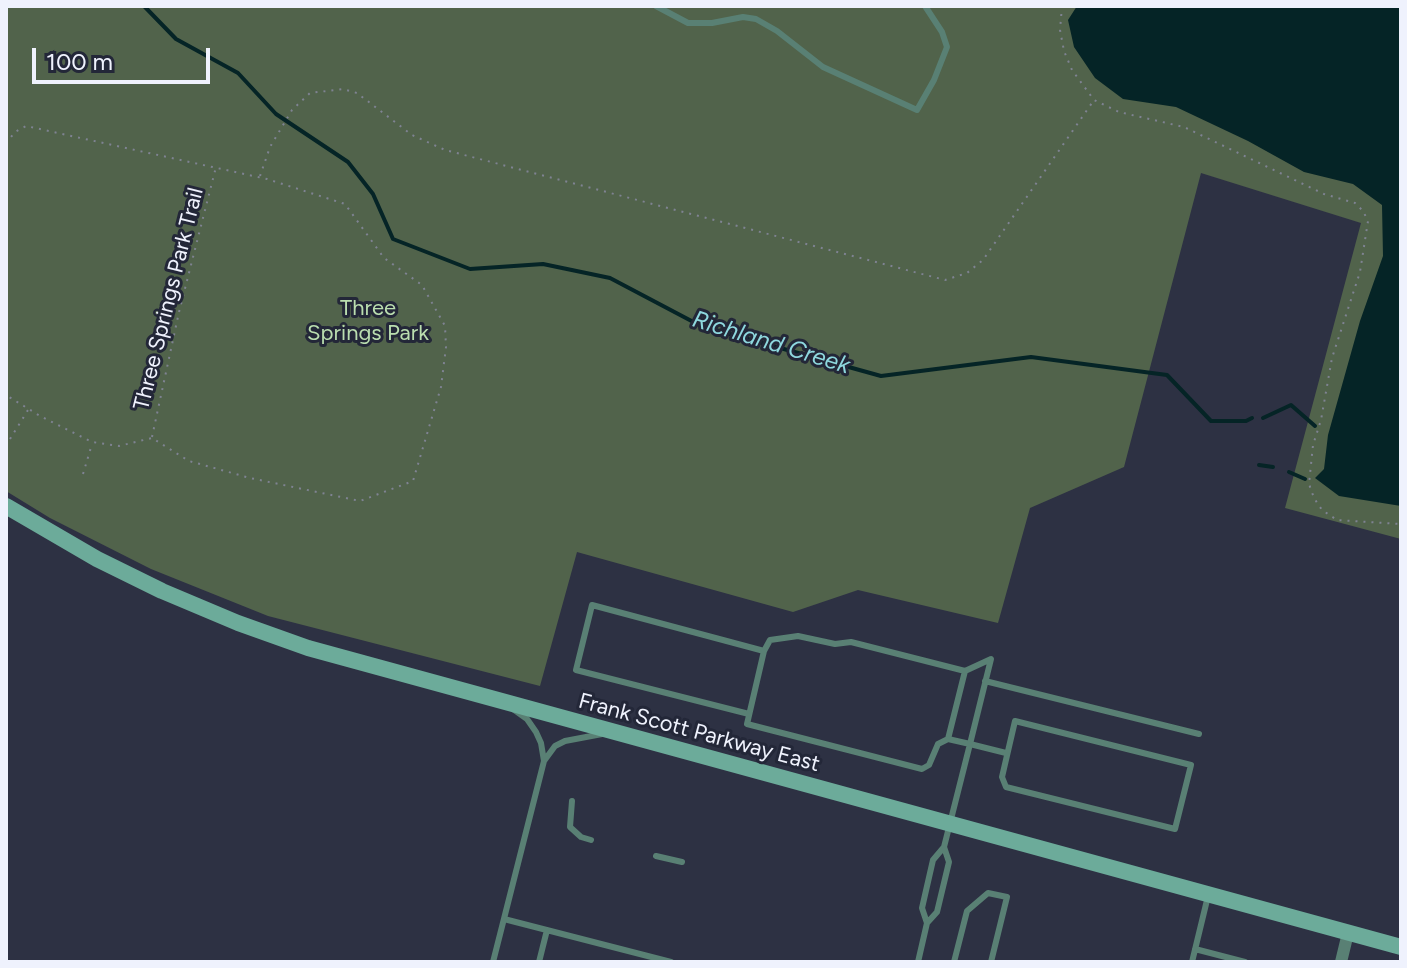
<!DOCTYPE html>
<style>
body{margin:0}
#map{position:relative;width:1407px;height:968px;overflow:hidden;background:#2d3143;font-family:Figtree,sans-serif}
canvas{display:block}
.frame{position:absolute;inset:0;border:8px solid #eff2fd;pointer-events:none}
.scale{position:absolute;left:32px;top:48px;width:178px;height:36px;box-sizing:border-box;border:4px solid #eff2fd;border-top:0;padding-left:10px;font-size:24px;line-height:28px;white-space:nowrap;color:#eff2fd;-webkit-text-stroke:6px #232738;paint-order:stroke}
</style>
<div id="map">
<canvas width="1407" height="968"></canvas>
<div class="frame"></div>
<div class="scale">100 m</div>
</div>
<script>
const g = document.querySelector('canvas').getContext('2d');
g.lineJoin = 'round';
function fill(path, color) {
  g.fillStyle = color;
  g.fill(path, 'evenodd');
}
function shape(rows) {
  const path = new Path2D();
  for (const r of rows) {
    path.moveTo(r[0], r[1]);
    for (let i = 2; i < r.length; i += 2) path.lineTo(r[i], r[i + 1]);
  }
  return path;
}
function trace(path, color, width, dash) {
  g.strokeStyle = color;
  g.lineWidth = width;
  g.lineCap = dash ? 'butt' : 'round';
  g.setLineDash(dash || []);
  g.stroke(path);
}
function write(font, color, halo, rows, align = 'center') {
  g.font = font + ' Figtree,sans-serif';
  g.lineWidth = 6;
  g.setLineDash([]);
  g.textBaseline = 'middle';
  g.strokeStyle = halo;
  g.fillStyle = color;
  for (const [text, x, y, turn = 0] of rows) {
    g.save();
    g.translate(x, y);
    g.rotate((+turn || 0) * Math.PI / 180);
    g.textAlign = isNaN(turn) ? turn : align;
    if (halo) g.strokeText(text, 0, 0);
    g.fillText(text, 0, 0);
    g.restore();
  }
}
fill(shape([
 [6,6,1401,6,1401,539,1285,508,1361,223,1201,173,1124,467,1030,508,998,623,858,590,793,612,577,552,540,686,268,616,151,569,50,518,6,491]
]), '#51634b');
fill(shape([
 [1077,6,1401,6,1401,506,1339,496,1315,478,1324,469,1328,435,1360,321,1383,256,1382,205,1353,184,1304,172,1248,141,1176,107,1123,99,1095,78,1074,47,1068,20]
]), '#052426');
trace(shape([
 [144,6,176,39,238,73,276,114,348,162,373,194,393,239,470,269,543,264,610,278,701,326,881,376,1031,357,1167,375,1211,421,1246,421,1252,418],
 [1263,418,1291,405,1315,426],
 [1259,465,1273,467],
 [1289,472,1305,479]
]), '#052426', 4);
trace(shape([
 [1062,6,1060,30,1064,51,1072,70,1094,100,1119,112,1184,127,1324,194,1355,203,1363,211,1368,221,1360,272,1332,358,1321,420,1313,445,1309,484,1314,498,1322,510,1337,520,1401,524],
 [6,143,15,132,26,126,267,179,345,204,384,258,422,285,445,326,446,347,441,387,413,481,360,501,250,478,189,461,152,438,119,446,92,442,40,416,6,395],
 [260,176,270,147,292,110,310,93,343,89,357,93,412,135,445,150,945,280,967,273,983,260,1094,100],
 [152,437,179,312,216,167],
 [10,439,28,410],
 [83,474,92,444]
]), '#7f8392', 2, [2, 6]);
trace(shape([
 [656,6,688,23,712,23,743,17,756,19,777,31,823,67,917,110,934,80,947,47,942,32,925,6],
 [798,636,835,644,851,642,965,671,991,659,970,744,948,739,938,744,929,765,922,769,747,724,764,651,770,640,798,636],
 [985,681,1199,734],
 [513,709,527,719,536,732,541,743,544,761],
 [749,714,576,670,592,605,764,651],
 [1015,721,1191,765,1175,829,1006,787,1002,777,1015,721],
 [948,739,965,671],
 [572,801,570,827,581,837,591,840],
 [656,856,682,862],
 [504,919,671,962],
 [927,923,922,908,933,860,944,847,970,744,1006,753],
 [1195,949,1245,962],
 [493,962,544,761,555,746,565,741,602,734],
 [539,962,547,930],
 [918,962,927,923,937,912,949,862,944,847],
 [954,962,967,911,988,893,1007,897,991,962],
 [1192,962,1208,896]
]), '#598074', 6);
trace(shape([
 [1341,962,1348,933]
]), '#598074', 12);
trace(shape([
 [6,506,97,559,162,591,238,623,308,648,1401,947]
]), '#6cab9a', 16);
write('22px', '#eff2fd', '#232738', [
 ["Three Springs Park Trail",169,299,-76],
 ["Frank Scott Parkway East",699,733,15]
]);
write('22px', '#badeaf', '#232738', [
 ["Three",368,309],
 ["Springs Park",368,334]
]);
write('italic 24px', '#8ed8de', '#232738', [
 ["Richland Creek",771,343,17]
]);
</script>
